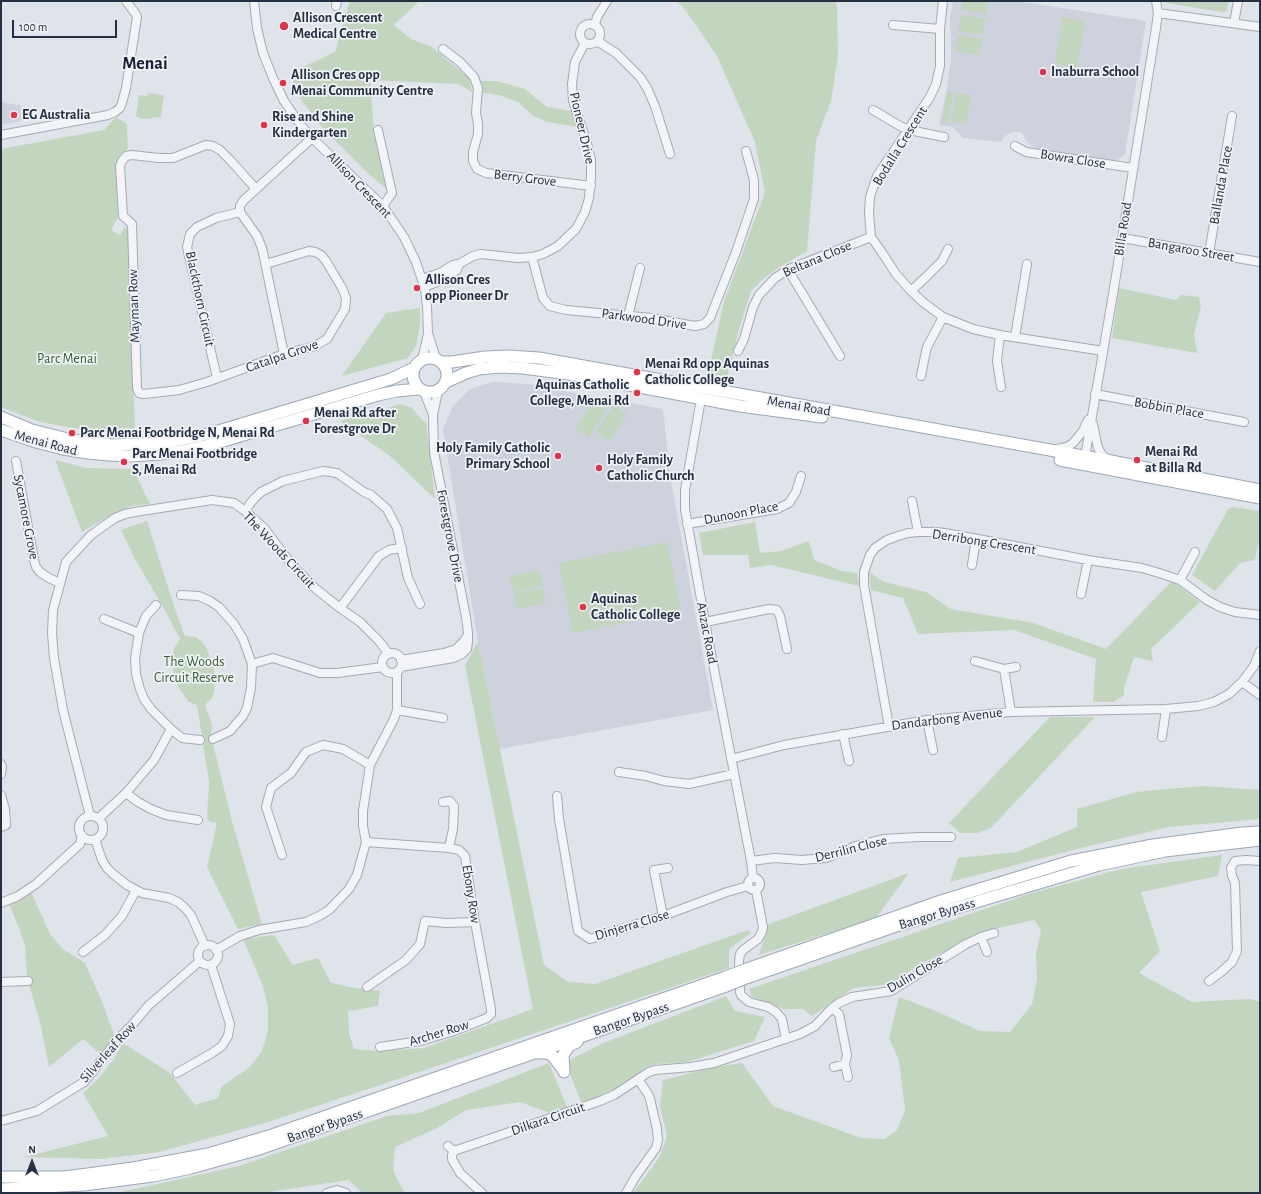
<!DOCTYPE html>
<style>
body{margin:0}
#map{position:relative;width:1261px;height:1194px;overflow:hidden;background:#dfe3ea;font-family:"Alegreya Sans",sans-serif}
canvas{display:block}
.frame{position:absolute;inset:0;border:2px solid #263043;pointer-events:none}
.north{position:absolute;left:12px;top:1142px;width:40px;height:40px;-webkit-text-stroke:3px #eff2f7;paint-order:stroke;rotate:0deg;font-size:11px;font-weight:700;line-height:16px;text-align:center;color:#263043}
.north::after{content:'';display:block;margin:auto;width:14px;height:18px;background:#263043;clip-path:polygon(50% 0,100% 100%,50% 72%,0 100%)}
.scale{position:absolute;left:12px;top:20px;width:105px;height:18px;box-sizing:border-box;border:2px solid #263043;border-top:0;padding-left:5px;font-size:12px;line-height:14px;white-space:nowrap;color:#263043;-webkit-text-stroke:3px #eff2f7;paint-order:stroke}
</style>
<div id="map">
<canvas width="1261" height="1194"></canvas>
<div class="frame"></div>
<div class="north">N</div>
<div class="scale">100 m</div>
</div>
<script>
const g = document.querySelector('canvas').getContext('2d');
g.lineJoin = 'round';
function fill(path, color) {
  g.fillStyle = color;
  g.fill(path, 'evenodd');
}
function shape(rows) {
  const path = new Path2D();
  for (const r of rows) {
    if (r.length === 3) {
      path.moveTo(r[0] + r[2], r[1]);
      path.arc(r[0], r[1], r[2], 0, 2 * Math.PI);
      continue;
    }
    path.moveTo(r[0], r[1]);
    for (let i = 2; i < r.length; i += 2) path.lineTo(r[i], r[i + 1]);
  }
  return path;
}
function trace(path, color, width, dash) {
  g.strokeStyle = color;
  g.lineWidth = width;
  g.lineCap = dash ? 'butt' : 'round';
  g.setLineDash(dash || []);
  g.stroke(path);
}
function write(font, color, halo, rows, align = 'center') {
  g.font = font + ' "Alegreya Sans",sans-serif';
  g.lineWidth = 3.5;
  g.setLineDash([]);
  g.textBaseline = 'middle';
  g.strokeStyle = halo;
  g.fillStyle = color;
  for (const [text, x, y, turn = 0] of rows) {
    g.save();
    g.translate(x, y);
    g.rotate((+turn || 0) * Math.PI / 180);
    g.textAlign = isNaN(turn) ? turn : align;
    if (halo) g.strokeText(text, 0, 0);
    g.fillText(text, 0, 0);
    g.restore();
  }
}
fill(shape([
 [953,1,1017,1,1146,21,1125,154,1116,161,1037,149,1028,143,1022,133,1018,132,1013,132,1008,134,1004,137,1001,142,963,138,953,127,939,125,947,89,951,56,950,19],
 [1,102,19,105,28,110,25,120,1,125],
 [493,382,528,384,663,409,671,482,713,710,500,749,478,642,443,429,453,406,470,389]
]), '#cdd2dc');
fill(shape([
 [350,1,419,1,394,25,411,39,432,47,470,79,472,92,458,84,370,80,374,134,388,190,372,177,324,130,299,97,290,73,335,52],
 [677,1,835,1,837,7,838,56,831,101,816,141,807,251,775,270,763,279,751,291,739,329,727,378,708,373,724,302,765,192,755,142,717,56,686,11],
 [963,1,988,1,986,14,961,10],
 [1165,1,1229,1,1226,12,1222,12,1166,3],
 [961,15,985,19,982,35,958,31],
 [1062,17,1085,21,1077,68,1055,64],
 [958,35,982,39,979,55,955,51],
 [481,81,497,81,525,89,547,107,572,111,577,127,548,122,533,116,518,102,499,95,483,93],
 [947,91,953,92,948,122,942,121],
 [148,93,164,95,161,117,143,119,136,117,139,95,147,96],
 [956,93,971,95,966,124,951,122],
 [116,117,127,124,128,149,121,154,117,160,116,166,118,217,111,230,120,235,125,227,129,230,135,434,95,432,40,422,1,407,1,149,104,130],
 [1119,288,1176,300,1181,295,1199,297,1201,307,1194,334,1197,353,1112,338],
 [420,308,420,326,416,346,408,358,342,376,386,313],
 [593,402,606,411,589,438,575,429],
 [401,404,412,408,422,420,426,422,435,499,390,456,340,421],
 [614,405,627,414,610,441,596,432],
 [55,460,86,468,133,469,150,504,132,506,116,512,82,532],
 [1232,507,1260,511,1260,536,1255,560,1240,563,1215,591,1192,575,1228,509],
 [147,521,174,606,185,636,195,637,201,641,207,649,214,669,215,680,214,692,212,698,205,705,212,724,211,734,212,740,233,825,262,924,238,929,207,867,217,823,210,822,207,818,209,782,197,705,189,702,179,688,175,679,173,669,173,658,174,648,180,639,165,610,136,561,121,530],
 [755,522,760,553,781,551,809,541,814,560,842,571,857,573,859,586,771,565,750,568,748,555,703,555,699,533],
 [667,542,681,612,573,633,559,563],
 [540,570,542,586,513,592,510,576],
 [869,572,884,582,926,592,951,609,1033,623,1106,649,1172,581,1200,602,1151,649,1153,661,1134,657,1124,688,1124,695,1114,702,1093,702,1096,659,1014,630,918,634,903,598,871,590],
 [543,588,546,603,517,609,514,593],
 [478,642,544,965,568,982,595,984,748,930,751,933,729,949,729,968,374,1087,265,1123,159,1152,101,1159,24,1157,108,1136,83,1093,99,1078,114,1059,123,1043,170,1073,195,1105,218,1098,222,1086,250,1067,262,1051,268,1031,268,1008,263,986,243,939,274,935,293,965,318,958,331,983,355,988,380,991,378,1006,348,1011,349,1033,354,1049,379,1051,424,1048,533,1009,465,665],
 [1050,717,1095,717,991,828,977,833,960,833,949,823],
 [1203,786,1260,790,1260,819,1169,827,1085,847,950,882,958,858,1017,852,1077,827,1077,809,1136,792],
 [1222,855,1218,876,1141,892,1160,951,1139,973,1192,1002,1250,999,1260,1002,1260,1193,633,1193,659,1158,667,1136,660,1106,663,1080,715,1067,742,1063,773,1106,861,1138,885,1139,897,1130,905,1110,899,1060,889,1038,899,997,938,1012,980,1031,1010,1032,1032,1004,1037,979,1036,954,1041,930,1034,920,980,932,917,966,891,984,854,988,812,1016,803,1009,783,1009,752,997,749,989,1032,893,1121,869],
 [909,873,876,918,759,955,769,924],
 [31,892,50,934,63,949,85,963,100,997,115,1037,101,1055,83,1039,49,1067,40,1022,27,977,25,946,18,925,9,904],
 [726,996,735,1011,765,1017,754,1041,687,1062,656,1064,646,1067,634,1077,618,1087,582,1104,570,1074,568,1061,601,1044],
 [549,1063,567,1107,550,1113,520,1102,466,1110,437,1128,395,1147,393,1170,404,1193,362,1193,349,1180,262,1193,116,1193,239,1166,387,1116,419,1113]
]), '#c4d5bf');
const minor = shape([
 [254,1,257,28,263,53,273,78,284,101,300,124,312,138,383,206,404,237,416,262,425,289,427,306,428,334,422,360],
 [943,1,940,29,940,66,936,84,930,97,877,176,870,197,869,212,871,237,881,251,896,274,911,291,924,303,943,317,973,329,1000,335,1103,351],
 [336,6,337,1],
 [1158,13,1260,27],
 [1234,23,1238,1],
 [590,34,10],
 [595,25,597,17,607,1],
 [893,25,940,29],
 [597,41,616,53,640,77,647,88,655,106,670,154],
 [443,49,460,62,474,77,478,88,476,113,478,124,478,134,473,152,473,161,477,169,486,173,591,186],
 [873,110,900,126,909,130,944,137],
 [378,130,392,193,383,206],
 [1,135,108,115,115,112,120,108,122,103,126,88,137,17,135,13,126,1],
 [1015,146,1026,152,1133,168],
 [256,189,231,161,220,150,213,146,206,145,201,147,173,158,159,158,132,155,126,156,122,161,120,166,123,216,132,224,137,388,139,393,144,394,179,390,207,382,284,354,315,346,327,339,345,309,346,298,342,288,326,261,321,255,315,252,309,251,266,264],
 [240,212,240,206,243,201,312,138],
 [1122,238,1260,262],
 [1209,253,1232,116],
 [532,257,543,298,550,306,566,310,652,318,695,326,704,324,710,318,736,252,754,199,754,180,746,151],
 [789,269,793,278,840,356],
 [422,279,440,273,453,265,459,264,473,256,481,254,518,258,532,257,543,254,558,246,576,229,585,212,589,198,591,177,591,160,588,147,573,101,572,84,575,62,585,43],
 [424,287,437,282,450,274,457,270,459,264],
 [911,291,927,276,942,261,948,249],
 [628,316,640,268],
 [1000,335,997,361,1001,387],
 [429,336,436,359],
 [1015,337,1027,264],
 [738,351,744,339,753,307,759,295,775,278,789,269,871,237],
 [921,376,925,356,927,347,943,317],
 [217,378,187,247,190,234,197,227,216,218,240,212,257,236,262,248,284,354],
 [424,392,432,412],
 [1095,394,1244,422],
 [701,399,685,490,685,509,705,622,751,861,753,878],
 [1093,424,1098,448,1102,455,1110,461],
 [1056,449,1067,447,1073,443,1083,431,1088,420],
 [1085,457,1114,288,1156,28,1158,13,1156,1],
 [16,461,34,560,36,567,41,573,49,578,60,583],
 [912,501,918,532],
 [245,511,252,501,261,492,283,481,323,471,337,473,364,492,371,495,387,509,397,528,408,578,420,604],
 [687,524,777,509,789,503,796,492,801,476],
 [972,565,976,539],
 [1180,580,1195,552],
 [1081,594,1088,560],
 [181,595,199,596,210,601,219,607,234,624,243,639,252,664,251,688,247,708,243,716,230,731,213,739],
 [156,605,146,616,139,633,135,658,136,674,140,689,144,699,151,709,171,729,182,738,200,740],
 [340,608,379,556,389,550,402,548],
 [104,619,139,633],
 [705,622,769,609,777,610,780,616,787,649],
 [392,663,10],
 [401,660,444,653,456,649,464,641,467,636],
 [975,661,1004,669,1016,667],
 [252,664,273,658,320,673,337,673,383,667],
 [401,667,453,658,462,654,467,649,468,642,468,633,466,617,434,452,433,415,438,391],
 [1004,669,1011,712],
 [1242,682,1260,695],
 [397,710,443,718],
 [927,720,933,750],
 [889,727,864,585,864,572,870,555,875,548,887,540,898,536,908,533,918,532,937,532,957,535,1088,560,1142,568,1159,573,1180,580,1207,600,1220,607,1235,612,1260,615],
 [843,734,849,761],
 [1162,737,1166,709],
 [731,759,784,745,927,720,1011,712,1166,709,1198,706,1214,702,1229,694,1242,682,1254,666,1260,651],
 [1,764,2,767,1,774],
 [619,772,646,776,664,781,689,784,734,774],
 [126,793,138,802,151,809,166,815,198,820],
 [1,795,5,809,6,825,1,827],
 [557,796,559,819,578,931,590,939,663,916,727,892,748,886],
 [443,802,450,801,454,806,453,829,449,848],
 [90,816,63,710,54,658,52,633,53,610,66,562,91,535,115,518,125,514,135,512,212,500,234,503,245,511,264,528,292,565,316,589,340,608,360,622,379,641,389,654],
 [91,828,12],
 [99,818,126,793,154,760,171,729],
 [95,839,102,860,107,868,113,874,127,885,142,893,169,898,178,902,185,908,191,915,205,946],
 [366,842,449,848,459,850,465,856,475,922,491,1009,491,1014,487,1018,451,1032,420,1041,380,1047],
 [282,855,266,807,271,788,291,773,306,752,323,745,343,749,370,765],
 [751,861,775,858,802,860,826,858,856,846,883,839,919,837,951,837],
 [754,884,6],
 [756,890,763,927,762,932,758,939,743,950,740,954,739,961,740,992,741,995,749,1002,768,1007,776,1012,782,1019,786,1039],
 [1,903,18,896,36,884,80,844,82,835],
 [663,916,654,870,668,868],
 [981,937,987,952],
 [208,955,10],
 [216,950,240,936,259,930,306,922,319,916,329,910,349,889,357,875,366,842,363,826,363,811,370,765,394,719,397,710,397,672],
 [83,952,105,935,122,916,136,890],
 [1209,981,1221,972,1232,962,1237,951,1235,883,1232,876,1231,868,1235,861,1246,860,1260,861],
 [1,982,28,981],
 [367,987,406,960,420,944,425,921,446,923,475,922],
 [832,1008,839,1014,847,1055,845,1064,848,1077],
 [834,1067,845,1064],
 [177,1073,212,1053,222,1046,228,1036,230,1024,211,965],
 [1,1121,37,1111,84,1082,109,1051,118,1039,132,1025,149,1005,200,961],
 [448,1146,454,1151,452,1155,452,1159,460,1173,482,1193],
 [454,1151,600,1101,614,1095,649,1072,655,1070,691,1067,714,1063,800,1034,815,1026,832,1008,839,1003,852,997,891,991,966,944,981,937,994,933],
 [327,1193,337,1190,346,1193],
 [626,1193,636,1176,656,1148,658,1140,657,1129,650,1099,648,1094,638,1079]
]);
const major = shape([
 [430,375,17],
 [441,362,452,362,485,357,509,356,539,358,1111,461,1260,490],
 [446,382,466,373,479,369,500,367,523,368,576,375,740,406,822,417],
 [1,417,32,430,72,440,112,445,160,443,190,438,215,432,391,379,414,368],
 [1,430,36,442,63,449,88,453,109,455,130,456,161,454,188,450,220,442,378,395,397,391,419,389],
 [1060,460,1260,498],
 [747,969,944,900,1071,861,1153,845,1242,833,1260,832],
 [749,977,893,927,1099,865,1165,851,1260,840],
 [538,1053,546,1053,552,1055,564,1071],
 [564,1072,563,1055,569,1046,577,1042],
 [1,1177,63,1177,80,1175,133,1168,208,1154,272,1135,723,978],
 [1,1189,84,1185,153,1176,191,1168,256,1150,726,986]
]);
trace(minor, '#a4aab5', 10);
trace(major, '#9da7b7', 13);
trace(minor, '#f2f4f8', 8);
trace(major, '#fff', 11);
const majorBridge = shape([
 [723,978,747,969],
 [726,986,749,977]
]);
trace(majorBridge, '#9da7b7', 13, []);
trace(majorBridge, '#fff', 11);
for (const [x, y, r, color] of [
 [284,26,5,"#dd364c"],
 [1043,72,4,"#dd364c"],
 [283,83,4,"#dd364c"],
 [14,115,4,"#dd364c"],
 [264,125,4,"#dd364c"],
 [417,288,4,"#dd364c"],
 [637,372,4,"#dd364c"],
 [637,393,4,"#dd364c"],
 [306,421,4,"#dd364c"],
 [72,433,4,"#dd364c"],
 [558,456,4,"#dd364c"],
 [1137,460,4,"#dd364c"],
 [124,462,4,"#dd364c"],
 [599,468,4,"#dd364c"],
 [583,607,4,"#dd364c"]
]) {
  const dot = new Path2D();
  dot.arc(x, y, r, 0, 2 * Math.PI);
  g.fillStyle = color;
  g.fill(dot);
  trace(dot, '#eff2f7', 1.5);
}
write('bold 14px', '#263043', '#eff2f7', [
 ["Allison Crescent",293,18],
 ["Medical Centre",293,34],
 ["Inaburra School",1051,72],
 ["Allison Cres opp",291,75],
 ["Menai Community Centre",291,91],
 ["EG Australia",22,115],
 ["Rise and Shine",272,117],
 ["Kindergarten",272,133],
 ["Allison Cres",425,280],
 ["opp Pioneer Dr",425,296],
 ["Menai Rd opp Aquinas",645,364],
 ["Catholic College",645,380],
 ["Aquinas Catholic",629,385,"right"],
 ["College, Menai Rd",629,401,"right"],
 ["Menai Rd after",314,413],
 ["Forestgrove Dr",314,429],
 ["Parc Menai Footbridge N, Menai Rd",80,433],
 ["Holy Family Catholic",550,448,"right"],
 ["Primary School",550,464,"right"],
 ["Menai Rd",1145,452],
 ["at Billa Rd",1145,468],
 ["Parc Menai Footbridge",132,454],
 ["S, Menai Rd",132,470],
 ["Holy Family",607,460],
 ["Catholic Church",607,476],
 ["Aquinas",591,599],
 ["Catholic College",591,615]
], 'left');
write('14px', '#263043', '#eff2f7', [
 ["Pioneer Drive",582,128,77],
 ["Bodalla Crescent",900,146,-58],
 ["Bowra Close",1073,159,9],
 ["Berry Grove",525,178,7],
 ["Allison Crescent",359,185,46],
 ["Ballanda Place",1221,185,-80],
 ["Billa Road",1123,229,-81],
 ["Bangaroo Street",1191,250,10],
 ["Beltana Close",817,259,-23],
 ["Blackthorn Circuit",200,299,78],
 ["Mayman Row",134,306,-92],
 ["Parkwood Drive",644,319,8],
 ["Catalpa Grove",282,356,-19],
 ["Menai Road",799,406,10],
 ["Bobbin Place",1169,408,10],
 ["Menai Road",46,443,15],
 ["Dunoon Place",741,513,-11],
 ["Sycamore Grove",26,517,79],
 ["Forestgrove Drive",450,536,79],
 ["Derribong Crescent",984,542,9],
 ["The Woods Circuit",279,550,47],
 ["Anzac Road",707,633,79],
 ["Dandarbong Avenue",947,719,-7],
 ["Derrilin Close",851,849,-14],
 ["Ebony Row",471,894,81],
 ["Bangor Bypass",937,914,-17],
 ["Dinjerra Close",632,925,-17],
 ["Dulin Close",915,974,-30],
 ["Bangor Bypass",631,1019,-19],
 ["Archer Row",439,1033,-17],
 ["Silverleaf Row",108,1052,-48],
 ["Dilkara Circuit",548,1119,-19],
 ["Bangor Bypass",325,1126,-19]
]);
write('14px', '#3a6032', '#eff2f7', [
 ["Parc Menai",67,359],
 ["The Woods",194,662],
 ["Circuit Reserve",194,678]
]);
write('bold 18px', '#182133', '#eff2f7', [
 ["Menai",145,64]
]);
</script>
